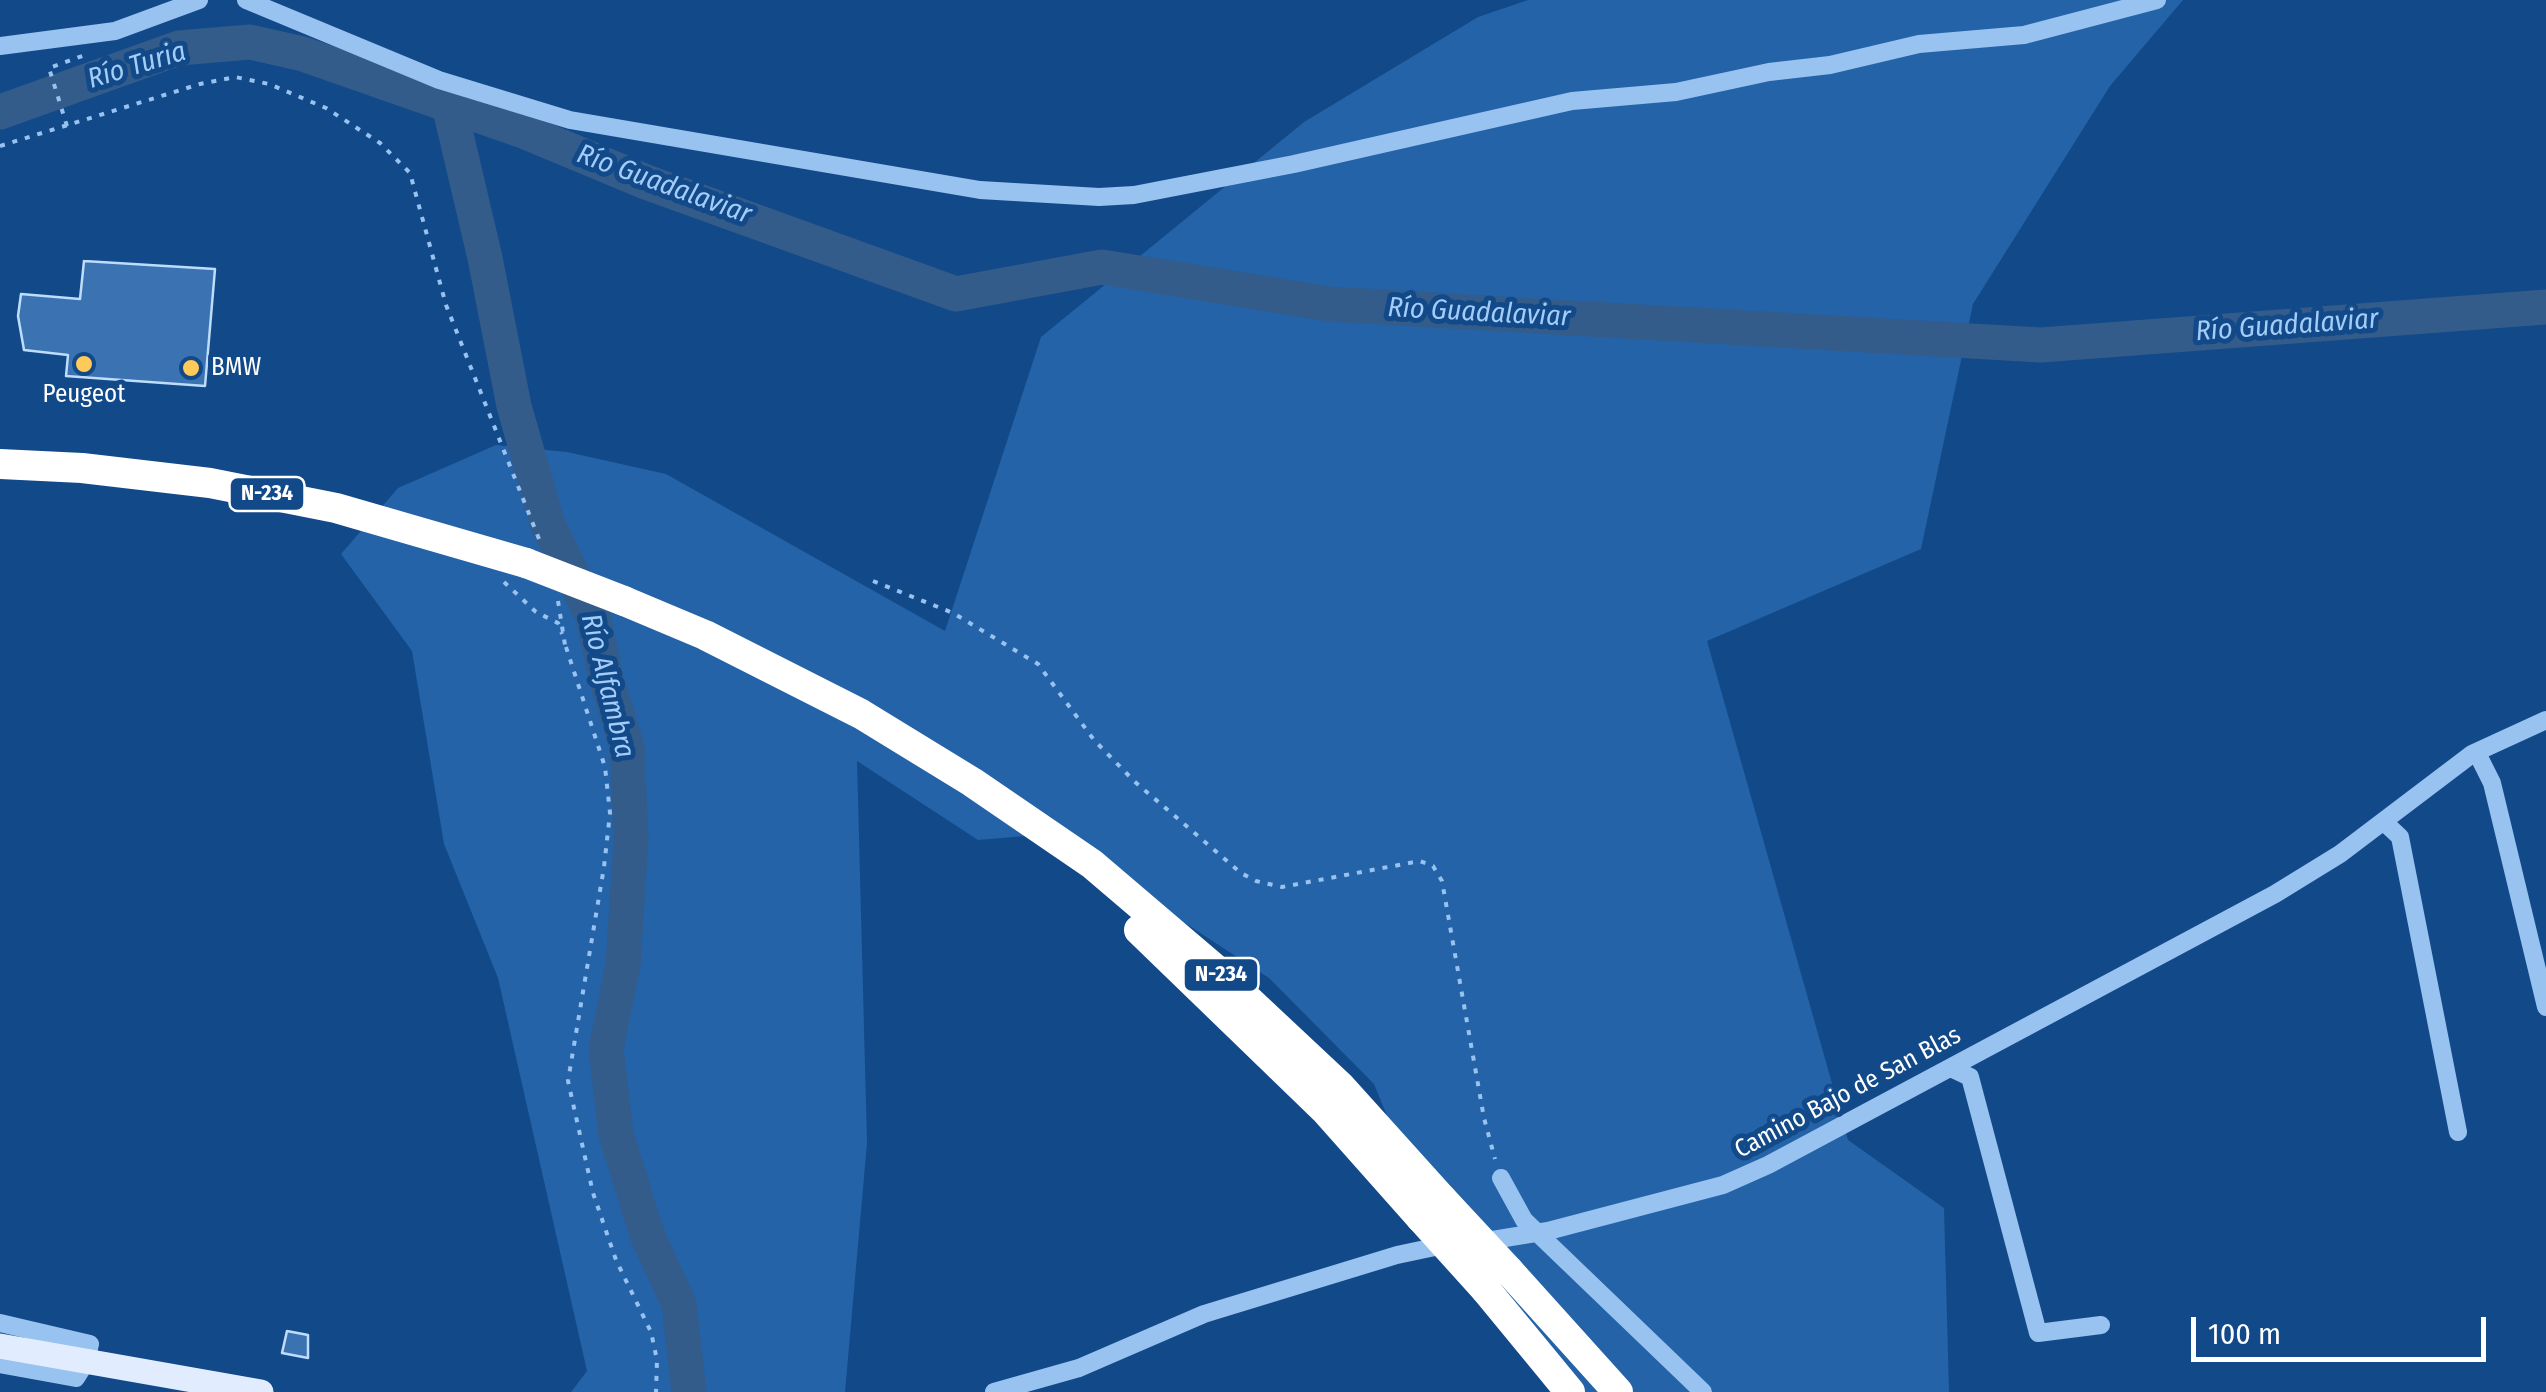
<!DOCTYPE html>
<meta charset="utf-8">
<style>
body{margin:0}
#map{position:relative;width:2546px;height:1392px;overflow:hidden;background:#124989;font-family:"Fira Sans Condensed",sans-serif}
canvas{display:block}
.scale{position:absolute;left:2191px;top:1317px;width:295px;height:45px;box-sizing:border-box;border:5px solid #fff;border-top:0;padding-left:12px;font-size:30px;line-height:35px;white-space:nowrap;color:#fff;-webkit-text-stroke:8px #124989;paint-order:stroke}
</style>
<div id="map">
<canvas width="2546" height="1392"></canvas>
<div class="scale">100 m</div>
</div>
<script>
const g = document.querySelector('canvas').getContext('2d');
g.lineJoin = 'round';
function fill(path, color) {
  g.fillStyle = color;
  g.fill(path, 'evenodd');
}
function shape(rows) {
  const path = new Path2D();
  for (const r of rows) {
    path.moveTo(r[0], r[1]);
    for (let i = 2; i < r.length; i += 2) path.lineTo(r[i], r[i + 1]);
  }
  return path;
}
function trace(path, color, width, dash) {
  g.strokeStyle = color;
  g.lineWidth = width;
  g.lineCap = dash ? 'butt' : 'round';
  g.setLineDash(dash || []);
  g.stroke(path);
}
function write(font, color, halo, rows, align = 'center') {
  g.font = font + ' "Fira Sans Condensed",sans-serif';
  g.lineWidth = 10;
  g.setLineDash([]);
  g.textBaseline = 'middle';
  g.strokeStyle = halo;
  g.fillStyle = color;
  for (const [text, x, y, turn = 0] of rows) {
    g.save();
    g.translate(x, y);
    g.rotate((+turn || 0) * Math.PI / 180);
    g.textAlign = isNaN(turn) ? turn : align;
    if (halo) g.strokeText(text, 0, 0);
    g.fillText(text, 0, 0);
    g.restore();
  }
}
fill(shape([
 [1528,0,2183,0,2110,86,1973,304,1921,549,1707,641,1848,1140,1944,1208,1949,1392,1550,1392,1440,1246,1374,1084,1269,978,1049,834,978,840,857,761,867,1143,845,1392,571,1392,587,1371,498,978,444,844,412,651,341,554,398,488,496,445,567,452,666,474,945,631,1041,337,1304,122,1478,17]
]), '#2463a8');
trace(shape([
 [449,105,485,258,514,406,548,525,593,617,606,678,627,747,631,839,623,965,606,1049,616,1134,648,1237,679,1304,689,1392],
 [0,112,179,48,250,42,303,54,526,132,646,182,956,294,1102,267,1329,304,2041,345,2546,307]
]), '#335c8b', 35);
const building = shape([
 [84,261,215,269,205,386,66,376,68,355,24,350,18,316,21,294,80,299,84,261],
 [287,1331,308,1335,308,1358,282,1353,287,1331]
]);
fill(building, '#3b73b2');
trace(building, '#bedcfc', 2.5);
trace(shape([
 [67,126,49,68,85,55],
 [0,146,200,84,235,77,269,84,326,108,380,143,410,173,446,305,541,544],
 [873,581,953,613,1038,664,1094,740,1134,781,1241,873,1256,881,1282,887,1420,861,1433,866,1442,881,1484,1118,1495,1159],
 [504,582,536,612,558,623,562,634],
 [558,601,565,645],
 [566,647,605,767,610,813,604,867,568,1081,593,1193,616,1260,651,1332,657,1360,656,1392]
]), '#98c2f0', 4, [5, 8]);
trace(shape([
 [246,0,439,80,570,120,980,190,1099,197,1134,195,1294,164,1572,101,1676,92,1769,72,1830,65,1919,44,2024,35,2157,0],
 [0,46,115,31,199,0],
 [2477,753,2492,783,2546,1007],
 [2384,822,2400,837,2458,1132],
 [1951,1068,1970,1077,2038,1333,2101,1325],
 [1501,1178,1524,1220,1703,1392],
 [1480,1242,1548,1231,1723,1185,1768,1165,2275,894,2340,854,2472,754,2546,720],
 [0,1323,90,1344,86,1362,76,1378,0,1364],
 [994,1392,1079,1368,1204,1314,1397,1255,1449,1244]
]), '#98c2f0', 18);
trace(shape([
 [0,1346,261,1392]
]), '#e1edff', 25);
trace(shape([
 [0,464,82,468,210,483,336,508,526,563],
 [624,601,705,635,861,714,972,782,1092,864,1214,968,1341,1087,1442,1199],
 [1139,930,1326,1111,1421,1218],
 [1509,1271,1618,1392],
 [1486,1290,1570,1392]
]), '#fff', 30);
trace(shape([
 [526,563,624,601],
 [1442,1199,1509,1271],
 [1421,1218,1486,1290]
]), '#fff', 30);
for (const [x, y, r, color] of [
 [84,364,10,"#ffca57"],
 [191,368,10,"#ffca57"]
]) {
  const dot = new Path2D();
  dot.arc(x, y, r, 0, 2 * Math.PI);
  g.fillStyle = color;
  g.fill(dot);
  trace(dot, '#124989', 4);
}
for (const [x, y, w] of [
 [267,494,75],
 [1221,975,75]
]) {
  const box = new Path2D();
  box.roundRect(x - w / 2, y - 17, w, 34, 8);
  g.fillStyle = '#124989';
  g.fill(box);
  trace(box, '#fff', 2.5);
}
write('bold 22px', '#fff', null, [
 ["N-234",267,494],
 ["N-234",1221,975]
]);
write('25px', '#fff', '#124989', [
 ["BMW",211,368],
 ["Peugeot",84,395,"center"]
], 'left');
write('25px', '#fff', '#124989', [
 ["Camino Bajo de San Blas",1848,1093,-28]
]);
write('italic 28px', '#a3ccf8', '#124989', [
 ["Río Turia",137,66,-17],
 ["Río Guadalaviar",664,185,20],
 ["Río Guadalaviar",1479,313,3],
 ["Río Guadalaviar",2287,326,-4],
 ["Río Alfambra",607,686,76]
]);
</script>
